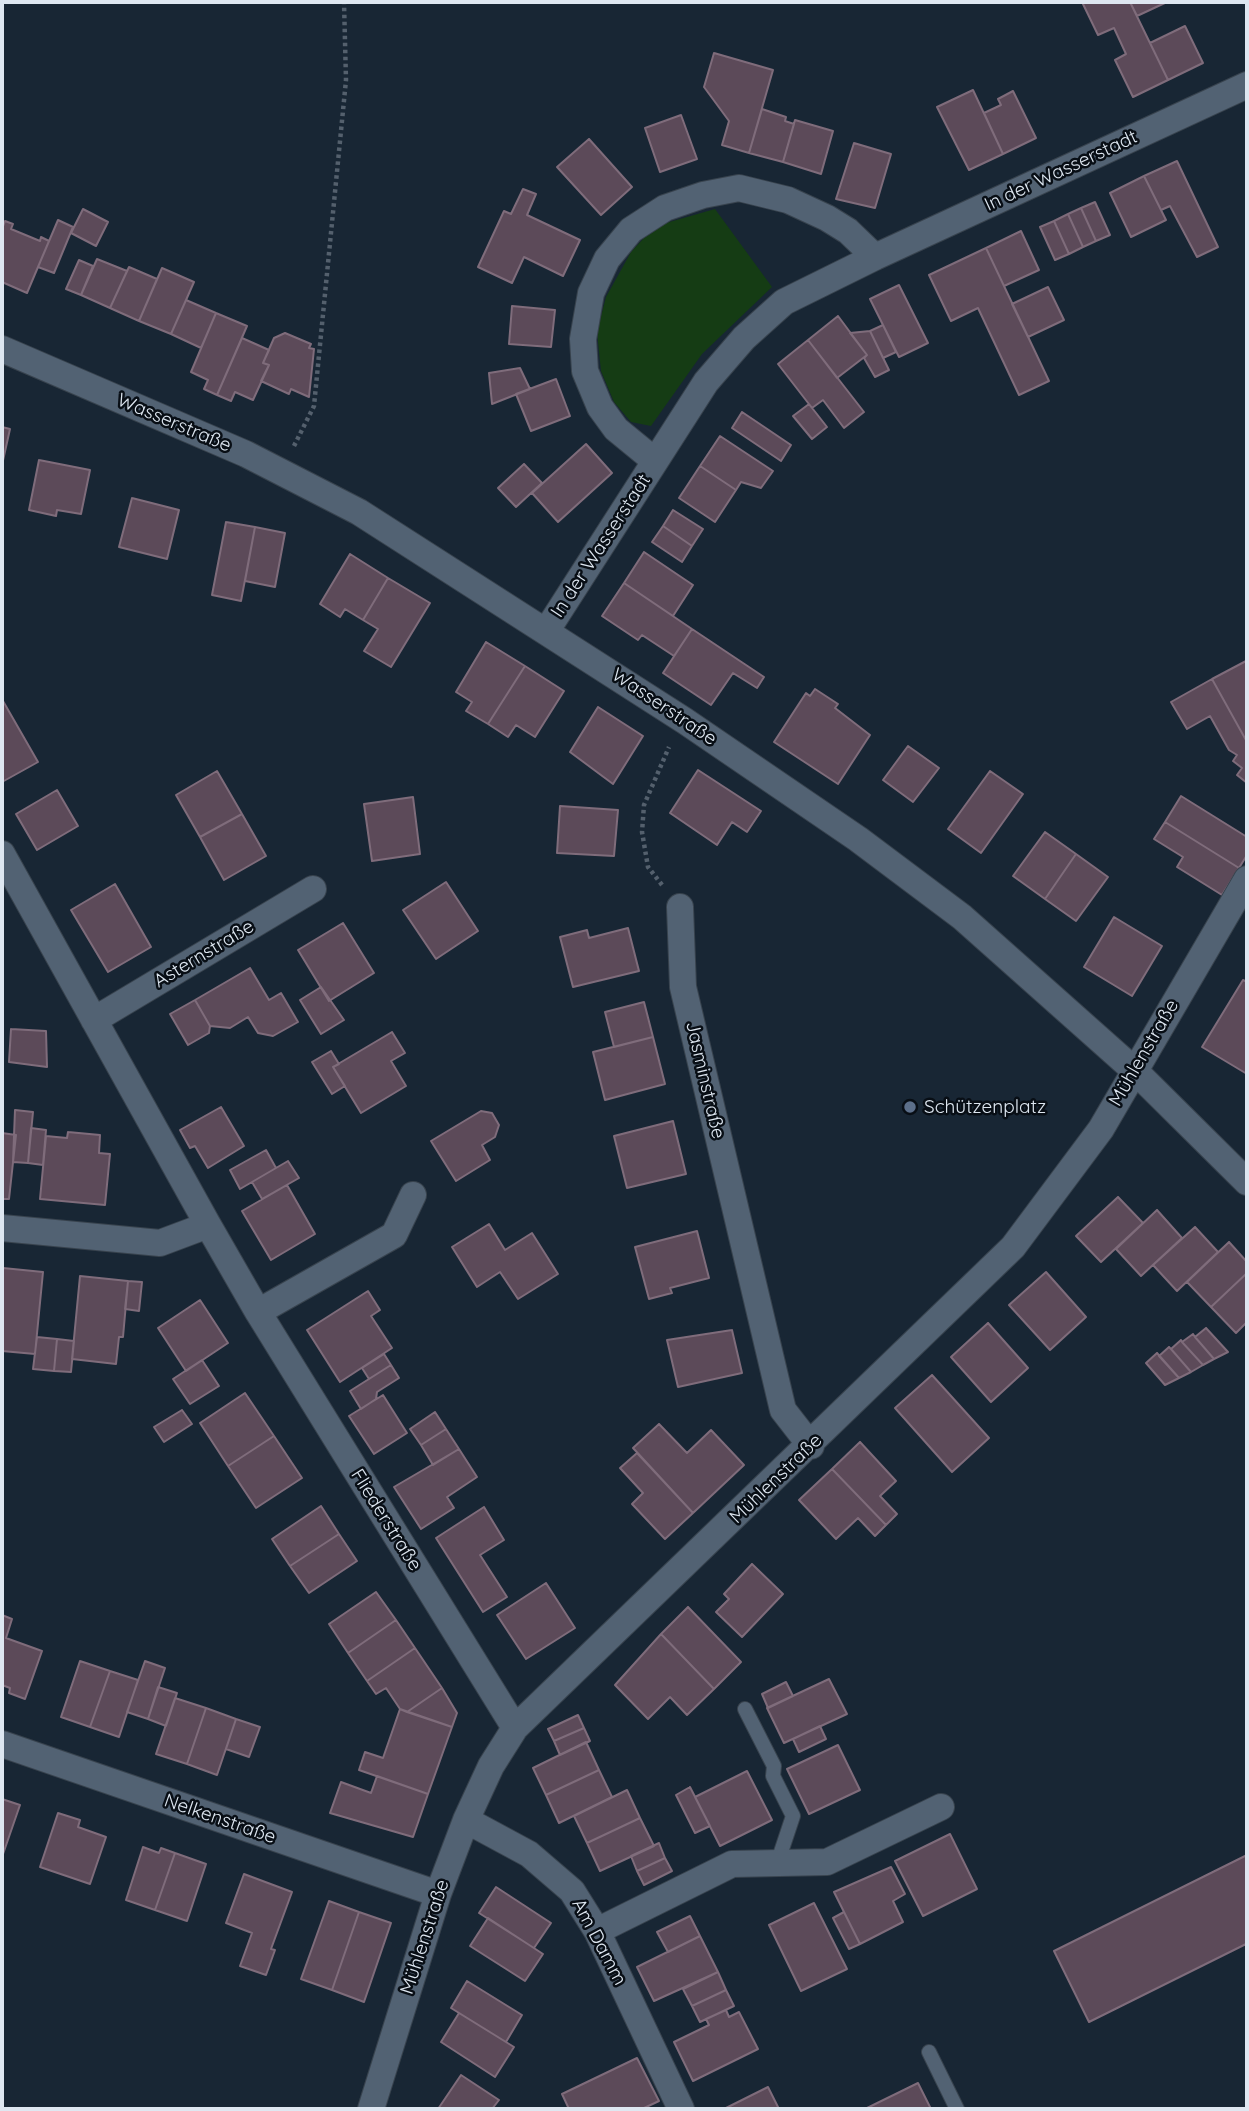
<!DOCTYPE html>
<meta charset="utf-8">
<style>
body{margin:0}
#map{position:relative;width:1249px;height:2111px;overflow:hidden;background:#182634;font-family:Quicksand,sans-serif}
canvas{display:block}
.frame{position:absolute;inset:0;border:4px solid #dee7f1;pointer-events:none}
</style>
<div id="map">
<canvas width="1249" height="2111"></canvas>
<div class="frame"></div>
</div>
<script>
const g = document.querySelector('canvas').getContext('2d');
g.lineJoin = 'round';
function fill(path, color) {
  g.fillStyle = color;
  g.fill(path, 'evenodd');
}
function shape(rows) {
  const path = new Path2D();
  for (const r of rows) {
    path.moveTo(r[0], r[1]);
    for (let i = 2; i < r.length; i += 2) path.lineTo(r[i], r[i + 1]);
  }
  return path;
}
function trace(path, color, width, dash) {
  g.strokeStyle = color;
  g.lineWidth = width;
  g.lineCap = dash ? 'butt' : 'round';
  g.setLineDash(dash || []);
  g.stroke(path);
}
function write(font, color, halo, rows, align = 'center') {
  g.font = font + ' Quicksand,sans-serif';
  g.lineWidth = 5;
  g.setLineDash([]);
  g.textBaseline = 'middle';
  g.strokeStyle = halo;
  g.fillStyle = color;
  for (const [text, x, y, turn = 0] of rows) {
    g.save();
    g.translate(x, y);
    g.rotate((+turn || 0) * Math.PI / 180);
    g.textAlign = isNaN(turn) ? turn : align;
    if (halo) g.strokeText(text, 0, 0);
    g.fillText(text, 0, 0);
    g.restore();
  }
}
fill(shape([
 [715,209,772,287,702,354,651,426,631,422,614,402,601,371,597,332,606,297,631,252,644,238,666,223]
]), '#153c14');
const building = shape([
 [1082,2,1130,2,1168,80,1133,97,1115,60,1126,54,1114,28,1098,35,1082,2],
 [1130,2,1167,2,1137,16,1130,2],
 [1185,26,1203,63,1168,80,1150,43,1185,26],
 [714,53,773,70,749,153,722,145,729,121,704,87,714,53],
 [973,90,1003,154,969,170,937,107,973,90],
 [1013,91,1036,138,1003,154,984,113,1001,105,998,99,1013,91],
 [762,109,786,117,785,121,794,124,783,162,749,153,762,109],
 [681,115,697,159,660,172,645,128,681,115],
 [795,120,833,131,821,174,783,162,795,120],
 [589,139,632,187,601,215,557,167,589,139],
 [854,143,891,154,875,208,836,199,854,143],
 [1177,161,1218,247,1197,257,1170,206,1161,210,1144,176,1177,161],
 [1144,176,1166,220,1131,237,1110,193,1144,176],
 [523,189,536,194,527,215,580,240,563,276,524,257,512,283,478,267,504,211,511,214,523,189],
 [1095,202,1110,235,1096,241,1081,208,1095,202],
 [1081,208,1096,241,1083,247,1068,214,1081,208],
 [83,209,108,222,96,246,71,233,83,209],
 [1068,214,1083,247,1069,254,1054,221,1068,214],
 [58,220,73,227,54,273,38,267,58,220],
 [5,221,13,224,11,229,40,241,41,237,49,241,27,293,2,282,2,229,5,221],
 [1054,221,1069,254,1055,260,1040,227,1054,221],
 [1021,231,1039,270,1004,286,986,248,1021,231],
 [986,248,1049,381,1019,395,978,308,951,321,929,275,986,248],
 [97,259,127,271,110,308,81,295,97,259],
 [79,260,93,266,81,295,66,289,79,260],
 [129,267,157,279,139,321,110,308,129,267],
 [162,268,194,282,171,334,139,321,162,268],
 [899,285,928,343,899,357,870,299,899,285],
 [1048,287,1064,320,1028,337,1012,304,1048,287],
 [186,300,216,313,201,348,171,334,186,300],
 [512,306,555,310,551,347,509,344,512,306],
 [216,313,247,326,217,395,204,389,208,380,191,372,216,313],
 [838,316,867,355,837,378,808,340,838,316],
 [883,325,896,352,883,358,870,331,883,325],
 [870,331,889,370,875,377,864,358,867,355,850,333,870,331],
 [285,333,311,344,309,348,314,349,309,397,291,389,289,394,261,381,269,365,263,363,274,338,285,333],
 [242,338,269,350,263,363,269,365,253,400,235,392,231,401,217,395,242,338],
 [808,340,864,412,844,428,823,400,812,408,778,364,808,340],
 [520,368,530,389,492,404,489,373,520,368],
 [556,379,570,416,531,431,516,394,556,379],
 [809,404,827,427,812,439,793,416,809,404],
 [742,412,791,445,781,461,732,428,742,412],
 [2,427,10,429,2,465,2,427],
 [720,436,773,471,761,488,741,482,736,490,700,466,720,436],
 [586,444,612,473,558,522,532,493,586,444],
 [39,460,90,470,81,514,57,510,56,516,29,510,39,460],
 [524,464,542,483,516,507,498,488,524,464],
 [700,466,736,490,715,522,679,498,700,466],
 [132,498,179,510,167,559,119,547,132,498],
 [673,510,703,529,692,546,663,526,673,510],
 [226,522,255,527,241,601,212,595,226,522],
 [663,526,692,546,682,562,652,542,663,526],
 [255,527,285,533,275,587,245,581,255,527],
 [644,552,693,585,673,616,624,583,644,552],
 [350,554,388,578,363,620,345,609,340,617,320,604,350,554],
 [388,578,430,603,391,667,364,651,378,629,363,620,388,578],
 [624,583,692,629,674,656,642,635,638,640,602,616,624,583],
 [692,629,764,677,757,688,733,673,711,705,663,673,692,629],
 [486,642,525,666,488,724,466,711,472,702,456,692,486,642],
 [1246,661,1247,664,1247,742,1212,679,1246,661],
 [525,666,564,691,535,737,516,725,508,737,488,724,525,666],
 [1212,679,1247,742,1247,783,1237,775,1242,768,1233,761,1237,755,1229,750,1210,716,1187,729,1171,702,1212,679],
 [815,689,838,704,835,708,870,735,838,784,774,742,806,693,810,696,815,689],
 [3,701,38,762,2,782,2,702,3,701],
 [598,707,643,736,613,784,570,752,598,707],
 [908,746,939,768,913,802,883,780,908,746],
 [698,770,761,811,747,832,732,822,717,845,670,813,698,770],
 [217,771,242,814,200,837,176,795,217,771],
 [990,771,1023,794,981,853,948,829,990,771],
 [57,790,78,826,37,850,16,814,57,790],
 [1181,796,1247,837,1247,855,1239,868,1165,822,1181,796],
 [413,797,420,854,372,861,364,804,413,797],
 [560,806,618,810,614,856,557,853,560,806],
 [242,814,266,856,224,880,200,837,242,814],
 [1165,822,1239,868,1222,895,1177,867,1183,857,1154,839,1165,822],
 [1045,832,1076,854,1045,899,1013,876,1045,832],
 [1076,854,1108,877,1076,921,1045,899,1076,854],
 [446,882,478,931,436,959,403,910,446,882],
 [115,884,151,947,108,972,71,910,115,884],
 [1114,917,1162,946,1132,996,1084,967,1114,917],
 [343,923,374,973,329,1001,298,950,343,923],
 [628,928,639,971,573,987,560,937,587,930,589,938,628,928],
 [250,968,269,1000,281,993,298,1022,273,1036,258,1033,248,1017,230,1028,210,1026,195,1000,250,968],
 [1243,980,1247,982,1247,1074,1202,1047,1243,980],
 [321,987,344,1020,321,1034,300,1000,321,987],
 [195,1000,210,1026,209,1033,188,1045,170,1014,195,1000],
 [644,1002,653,1037,614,1047,605,1012,644,1002],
 [11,1029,46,1031,47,1067,9,1062,11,1029],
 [392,1032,405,1053,391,1061,406,1086,361,1113,333,1067,392,1032],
 [653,1037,665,1084,605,1100,593,1052,653,1037],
 [331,1051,339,1064,333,1067,345,1086,332,1094,312,1062,331,1051],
 [221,1107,244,1146,208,1168,195,1146,190,1148,180,1130,221,1107],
 [15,1110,33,1112,28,1163,13,1162,15,1110],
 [481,1111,492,1113,499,1125,495,1137,482,1145,490,1160,456,1181,431,1141,481,1111],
 [673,1121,686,1174,627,1188,614,1136,673,1121],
 [31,1128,46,1130,43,1165,28,1163,31,1128],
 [68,1132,100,1135,99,1153,110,1154,105,1205,40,1199,46,1136,67,1138,68,1132],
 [2,1133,16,1135,9,1199,2,1199,2,1133],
 [266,1150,276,1168,240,1189,230,1170,266,1150],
 [288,1161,299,1178,262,1199,252,1182,288,1161],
 [287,1185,315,1234,271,1260,242,1211,287,1185],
 [1118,1197,1143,1223,1101,1262,1076,1236,1118,1197],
 [1157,1210,1182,1238,1141,1276,1116,1249,1157,1210],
 [489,1224,505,1250,532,1233,558,1274,518,1299,500,1272,477,1287,452,1247,489,1224],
 [1195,1227,1218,1252,1177,1291,1153,1265,1195,1227],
 [697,1231,709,1278,670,1288,672,1293,649,1299,635,1247,697,1231],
 [1229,1242,1247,1262,1247,1273,1211,1307,1187,1282,1229,1242],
 [3,1268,43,1272,35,1354,2,1351,3,1268],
 [1046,1272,1086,1317,1050,1350,1009,1305,1046,1272],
 [1247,1273,1247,1322,1236,1333,1211,1307,1247,1273],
 [80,1276,128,1281,123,1337,119,1337,116,1364,72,1359,80,1276],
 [128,1281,142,1282,139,1311,125,1309,128,1281],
 [368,1291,380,1310,371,1316,392,1348,340,1382,307,1330,368,1291],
 [200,1300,228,1343,186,1371,158,1328,200,1300],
 [988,1323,1028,1368,991,1402,951,1357,988,1323],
 [1206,1328,1228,1352,1214,1359,1195,1337,1206,1328],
 [732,1330,742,1373,678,1387,667,1340,732,1330],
 [1193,1334,1195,1337,1214,1359,1203,1365,1182,1342,1193,1334],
 [37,1337,57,1339,54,1371,33,1369,37,1337],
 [57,1339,74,1341,71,1372,54,1371,57,1339],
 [1181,1340,1182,1342,1203,1365,1191,1372,1171,1349,1181,1340],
 [1169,1347,1171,1349,1191,1372,1179,1378,1159,1356,1169,1347],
 [1157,1353,1179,1378,1165,1385,1146,1363,1157,1353],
 [384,1354,391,1365,369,1379,362,1368,384,1354],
 [202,1360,219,1386,190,1404,173,1379,202,1360],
 [391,1365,399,1378,377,1392,376,1399,361,1409,350,1391,391,1365],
 [932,1375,989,1438,952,1472,895,1408,932,1375],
 [245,1393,274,1436,228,1466,200,1423,245,1393],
 [383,1395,407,1433,374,1454,349,1416,383,1395],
 [182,1410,192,1424,164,1442,154,1427,182,1410],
 [435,1412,446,1429,421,1445,410,1429,435,1412],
 [659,1424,687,1453,711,1430,744,1465,693,1513,633,1448,659,1424],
 [446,1429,459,1449,433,1465,421,1445,446,1429],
 [274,1436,302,1478,256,1508,228,1466,274,1436],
 [860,1442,896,1481,880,1496,897,1514,886,1525,832,1469,860,1442],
 [459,1449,477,1477,447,1497,454,1508,421,1529,394,1487,459,1449],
 [637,1453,693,1513,665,1539,632,1504,643,1493,620,1468,637,1453],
 [832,1469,886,1525,875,1536,858,1518,836,1539,799,1500,832,1469],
 [321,1506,339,1534,290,1566,272,1539,321,1506],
 [484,1507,504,1540,480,1555,507,1597,483,1612,436,1538,484,1507],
 [339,1534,357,1561,309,1593,290,1566,339,1534],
 [752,1564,783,1594,742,1637,716,1612,729,1599,724,1594,752,1564],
 [546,1583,575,1628,526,1659,497,1615,546,1583],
 [376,1592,396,1620,348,1653,329,1624,376,1592],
 [688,1607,741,1662,714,1689,661,1634,688,1607],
 [2,1615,12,1619,6,1638,42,1651,25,1699,9,1693,10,1688,2,1685,2,1615],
 [396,1620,415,1648,367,1681,348,1653,396,1620],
 [661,1634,714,1689,687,1715,670,1697,648,1719,615,1685,661,1634],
 [415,1648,442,1688,407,1712,400,1709,386,1688,376,1694,367,1681,415,1648],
 [80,1661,110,1671,90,1727,61,1717,80,1661],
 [145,1661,165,1668,148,1719,127,1712,145,1661],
 [110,1671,138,1680,119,1737,90,1727,110,1671],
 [829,1679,847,1714,784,1743,767,1708,829,1679],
 [786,1682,793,1696,768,1708,762,1694,786,1682],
 [158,1687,177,1693,166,1726,148,1719,158,1687],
 [442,1688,457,1713,452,1727,407,1712,442,1688],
 [175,1698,206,1708,187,1764,156,1754,175,1698],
 [206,1708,236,1719,217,1775,187,1764,206,1708],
 [400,1709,452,1727,428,1794,359,1770,365,1752,383,1758,400,1709],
 [578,1715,584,1728,554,1741,548,1729,578,1715],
 [236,1719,260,1727,249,1757,226,1749,236,1719],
 [820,1726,826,1739,799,1752,793,1739,820,1726],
 [584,1728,590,1741,560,1755,554,1741,584,1728],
 [586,1742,599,1770,546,1795,533,1768,586,1742],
 [838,1745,860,1790,809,1814,787,1769,838,1745],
 [599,1770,612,1797,559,1823,546,1795,599,1770],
 [747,1771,772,1820,720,1846,695,1797,747,1771],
 [377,1776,428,1794,413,1837,330,1813,341,1782,371,1793,377,1776],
 [690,1787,710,1826,695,1833,676,1795,690,1787],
 [627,1790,640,1818,587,1843,574,1816,627,1790],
 [2,1799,20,1805,2,1857,2,1799],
 [58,1813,80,1820,78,1827,106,1837,90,1884,40,1867,58,1813],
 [640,1818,654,1846,600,1871,587,1843,640,1818],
 [950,1834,977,1889,923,1916,895,1861,950,1834],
 [659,1843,665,1858,637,1871,631,1856,659,1843],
 [143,1847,159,1853,161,1848,175,1853,155,1910,126,1900,143,1847],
 [175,1853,206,1864,187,1921,155,1910,175,1853],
 [1247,1855,1247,1948,1246,1944,1089,2022,1054,1951,1247,1855],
 [665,1858,672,1871,644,1885,637,1871,665,1858],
 [891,1867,905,1894,893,1901,903,1922,860,1944,834,1892,891,1867],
 [244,1874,292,1892,271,1949,275,1950,266,1975,240,1966,252,1933,226,1923,244,1874],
 [496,1887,551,1923,534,1948,479,1913,496,1887],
 [329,1901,359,1912,332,1990,301,1979,329,1901],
 [814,1903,847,1969,801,1991,769,1925,814,1903],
 [359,1912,391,1923,364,2002,332,1990,359,1912],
 [844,1912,860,1944,849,1949,833,1918,844,1912],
 [690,1916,700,1936,668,1952,657,1932,690,1916],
 [488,1918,543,1954,525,1981,470,1946,488,1918],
 [700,1936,718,1972,654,2001,637,1967,700,1936],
 [718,1972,726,1990,692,2006,683,1989,718,1972],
 [467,1981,522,2015,506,2042,451,2008,467,1981],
 [726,1990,734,2006,700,2022,692,2006,726,1990],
 [726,2010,729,2017,739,2012,758,2049,693,2081,674,2042,709,2025,706,2019,726,2010],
 [459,2013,514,2047,495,2077,441,2042,459,2013],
 [637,2058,659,2101,642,2109,569,2109,562,2094,637,2058],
 [461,2075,499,2100,492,2109,438,2109,461,2075],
 [918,2083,931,2109,865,2109,918,2083],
 [768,2087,779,2109,724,2109,768,2087]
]);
fill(building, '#5c4a59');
trace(building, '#7f6c7b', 2);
const lane = shape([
 [745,1709,774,1766,773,1776,793,1816,777,1864],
 [929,2052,957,2109]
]);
const street = shape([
 [2,349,246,454,359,512,685,721,858,839,962,917,1134,1070,1247,1182],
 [655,461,616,429,600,407,585,371,583,339,591,293,607,259,631,230,665,208,703,195,739,188,788,200,827,218,848,231,875,257],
 [547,630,706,382,744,338,784,302,875,257,1247,85],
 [2,854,208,1225],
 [680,907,683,987,783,1410,811,1446],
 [94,1020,313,889],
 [2,1228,160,1243,208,1225,258,1312,515,1728],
 [258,1312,394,1235,413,1195],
 [2,1744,438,1894],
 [466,1820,529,1854,572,1891,597,1931,681,2109],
 [597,1931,732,1864,827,1862,941,1807],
 [371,2109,438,1894,466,1820,491,1766,515,1728,1013,1247,1101,1129,1247,879]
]);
trace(lane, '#38434e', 16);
trace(street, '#38434e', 28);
trace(shape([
 [294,446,314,406,346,80,344,2],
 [662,885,648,867,642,832,644,805,669,747]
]), '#54606d', 4.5, [3.5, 3.5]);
trace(lane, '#526273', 14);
trace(street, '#526273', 26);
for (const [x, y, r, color] of [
 [910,1107,7,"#5c6f8a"]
]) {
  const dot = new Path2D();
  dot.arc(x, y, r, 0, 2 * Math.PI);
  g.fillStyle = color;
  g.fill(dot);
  trace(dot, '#080e15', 2.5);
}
write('19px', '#dee7f1', '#080e15', [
 ["In der Wasserstadt",1061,171,-25],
 ["Wasserstraße",174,423,23],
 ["In der Wasserstadt",601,546,-57],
 ["Wasserstraße",664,707,34],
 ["Asternstraße",204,954,-31],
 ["Mühlenstraße",1144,1053,-60],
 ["Jasminstraße",705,1080,77],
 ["Mühlenstraße",776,1479,-44],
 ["Fliederstraße",386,1520,58],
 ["Nelkenstraße",220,1819,19],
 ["Mühlenstraße",425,1937,-72],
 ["Am Damm",599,1942,62]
]);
write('19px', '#dee7f1', '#080e15', [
 ["Schützenplatz",924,1107]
], 'left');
</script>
